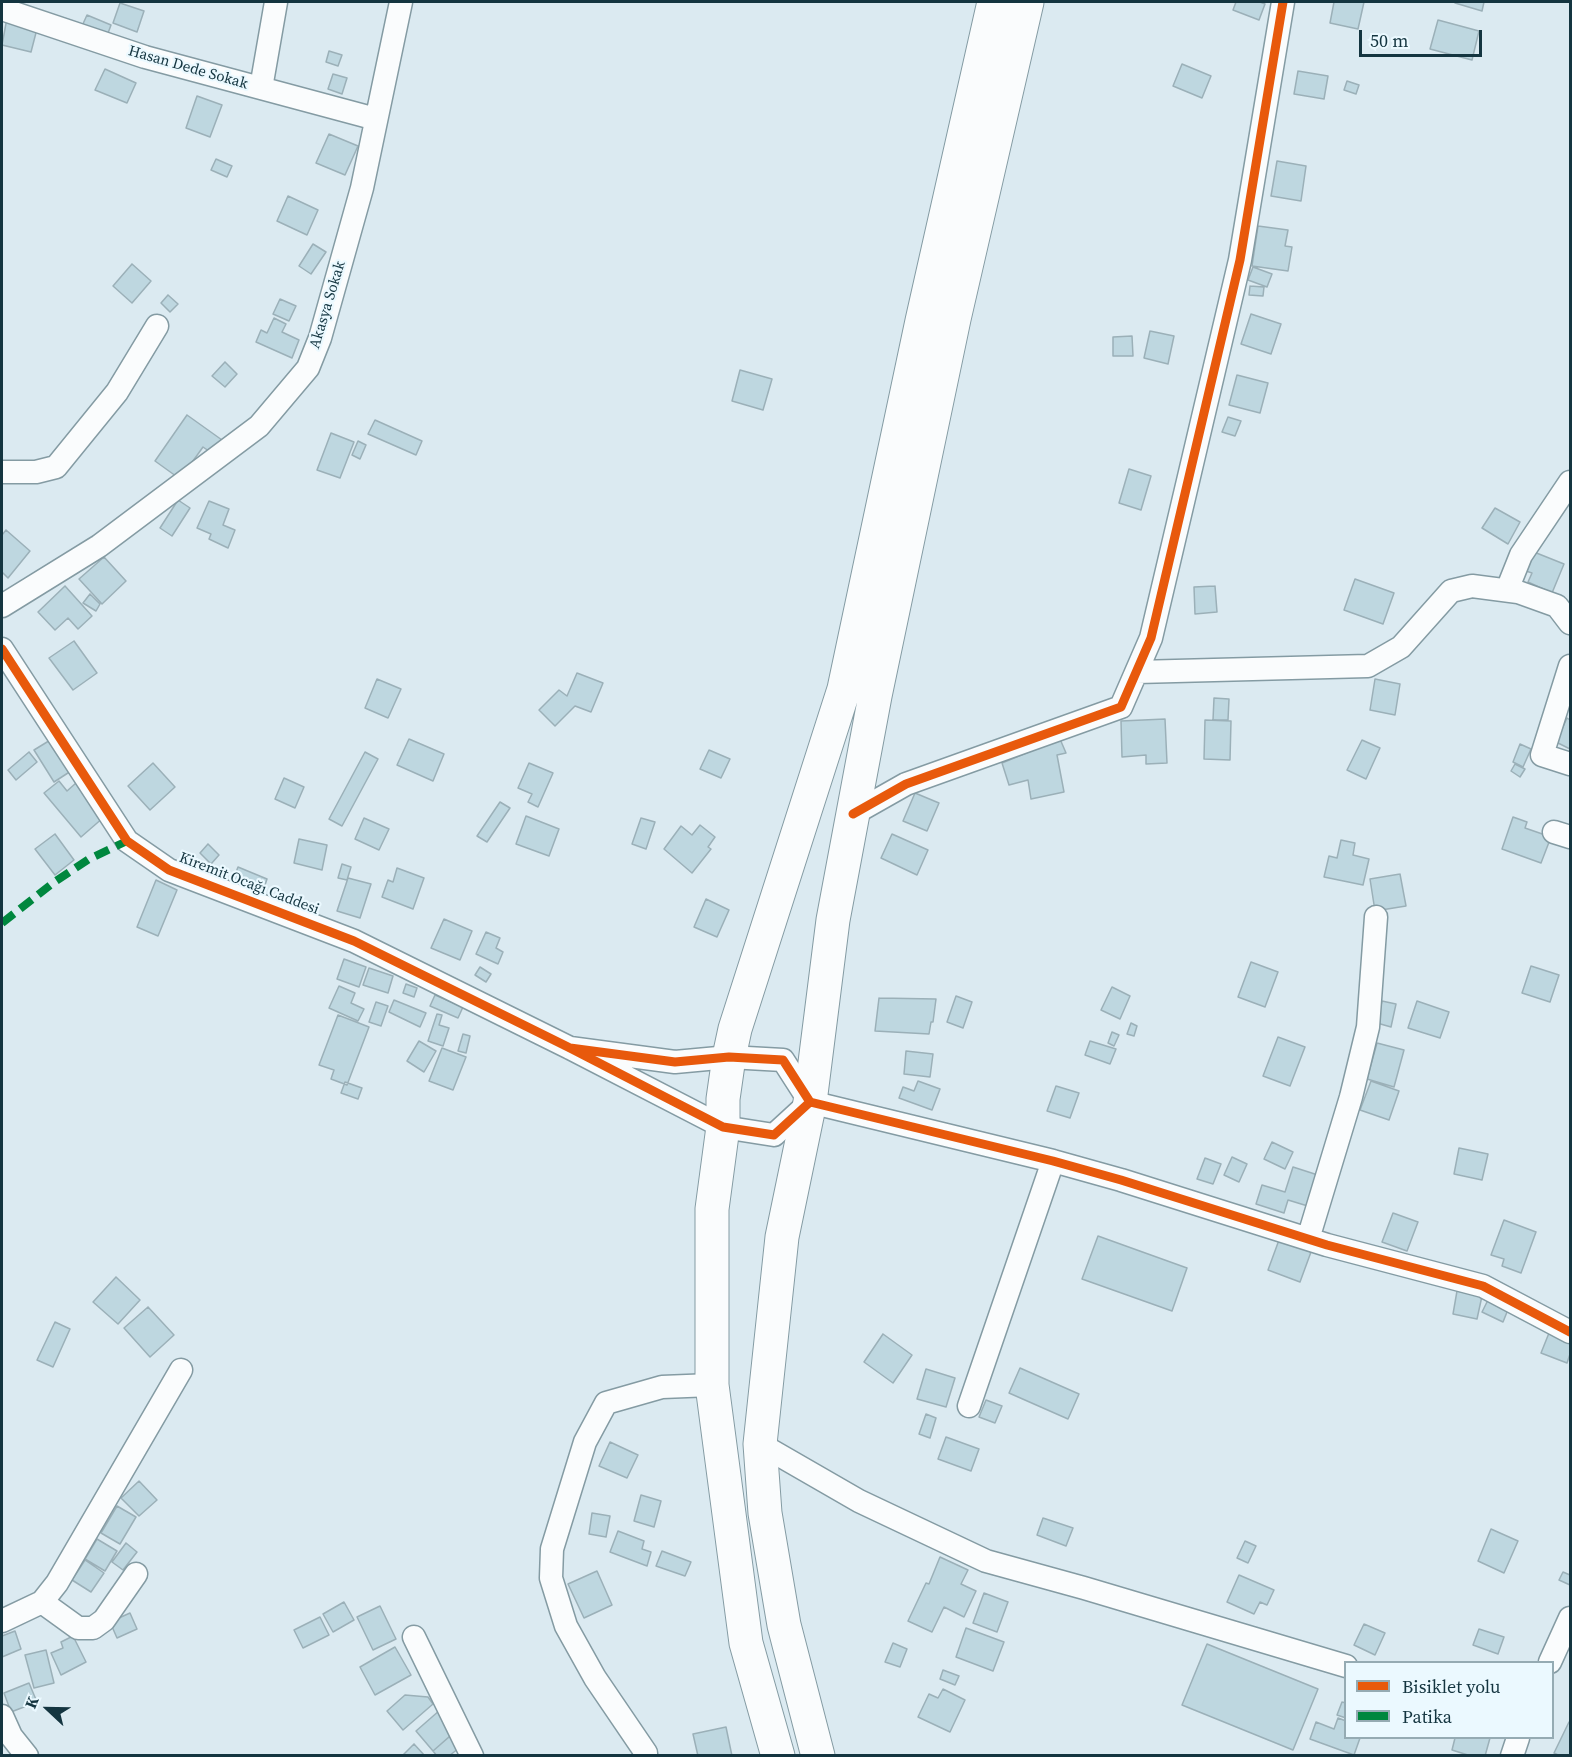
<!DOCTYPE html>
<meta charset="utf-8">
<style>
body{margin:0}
#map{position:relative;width:1572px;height:1757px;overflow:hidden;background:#dbeaf1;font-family:"Source Serif 4",serif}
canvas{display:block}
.frame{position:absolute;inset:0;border:3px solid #143540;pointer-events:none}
.legend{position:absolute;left:1344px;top:1661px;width:210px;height:78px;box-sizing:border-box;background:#ebf9ff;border:2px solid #95abb3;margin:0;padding:8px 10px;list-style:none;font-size:18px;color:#143540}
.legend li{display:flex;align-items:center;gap:12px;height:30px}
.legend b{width:30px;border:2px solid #95abb3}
.north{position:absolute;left:18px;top:1679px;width:60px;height:60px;-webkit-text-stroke:4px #ebf9ff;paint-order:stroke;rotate:292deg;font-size:16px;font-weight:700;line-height:24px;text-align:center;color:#143540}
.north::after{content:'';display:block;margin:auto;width:21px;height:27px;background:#143540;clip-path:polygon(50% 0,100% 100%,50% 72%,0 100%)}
.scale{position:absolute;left:1359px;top:30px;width:123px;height:27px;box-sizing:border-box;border:3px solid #143540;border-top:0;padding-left:8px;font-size:18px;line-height:21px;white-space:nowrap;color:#143540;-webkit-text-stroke:4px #ebf9ff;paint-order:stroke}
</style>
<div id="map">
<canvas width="1572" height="1757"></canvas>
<div class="frame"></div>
<ul class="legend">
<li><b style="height:8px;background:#e8590c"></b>Bisiklet yolu</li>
<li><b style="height:8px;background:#00873e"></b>Patika</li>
</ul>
<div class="north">K</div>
<div class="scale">50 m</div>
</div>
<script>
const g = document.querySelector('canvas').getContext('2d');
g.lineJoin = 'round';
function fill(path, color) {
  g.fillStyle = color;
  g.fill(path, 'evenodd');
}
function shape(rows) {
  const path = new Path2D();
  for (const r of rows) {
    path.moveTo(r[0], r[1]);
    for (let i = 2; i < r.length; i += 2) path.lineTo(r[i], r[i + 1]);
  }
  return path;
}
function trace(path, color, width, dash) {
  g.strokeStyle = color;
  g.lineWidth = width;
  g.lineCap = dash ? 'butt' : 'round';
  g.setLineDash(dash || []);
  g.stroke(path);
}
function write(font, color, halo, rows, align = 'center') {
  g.font = font + ' "Source Serif 4",serif';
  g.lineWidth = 4.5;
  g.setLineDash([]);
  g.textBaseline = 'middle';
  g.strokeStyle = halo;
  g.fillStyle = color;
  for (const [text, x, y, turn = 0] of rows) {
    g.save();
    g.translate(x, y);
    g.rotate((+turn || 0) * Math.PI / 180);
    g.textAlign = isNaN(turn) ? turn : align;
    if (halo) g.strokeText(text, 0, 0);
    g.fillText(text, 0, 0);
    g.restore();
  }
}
const building = shape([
 [1236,2,1260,2,1265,4,1259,20,1233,10,1236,2],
 [1334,2,1364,2,1358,29,1330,23,1334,2],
 [1455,2,1484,2,1482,11,1455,3,1455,2],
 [120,3,144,11,137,32,113,23,120,3],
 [87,15,111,25,107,36,82,26,87,15],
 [7,18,38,25,31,52,2,45,7,18],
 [1438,20,1479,31,1472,60,1430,49,1438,20],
 [329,51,342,55,338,66,326,62,329,51],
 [1182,64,1211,76,1202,98,1173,86,1182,64],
 [105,69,136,83,127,103,95,90,105,69],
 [1298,71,1328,76,1324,99,1294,94,1298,71],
 [333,74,347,78,342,94,328,89,333,74],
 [1347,81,1359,85,1356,94,1344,90,1347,81],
 [197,96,222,105,210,137,186,128,197,96],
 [329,134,358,146,345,175,316,163,329,134],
 [216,159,232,166,227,177,211,170,216,159],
 [1277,161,1306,166,1301,201,1271,196,1277,161],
 [288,196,318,210,307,235,277,221,288,196],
 [1258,226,1288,230,1285,246,1292,247,1288,271,1252,266,1258,226],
 [313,244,326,252,311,274,299,266,313,244],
 [132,264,151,281,132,303,113,286,132,264],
 [1253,267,1272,274,1267,287,1248,280,1253,267],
 [1250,286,1264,287,1263,296,1249,295,1250,286],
 [168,295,178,304,170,312,161,303,168,295],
 [280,299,296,306,289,321,273,314,280,299],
 [1251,314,1281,324,1271,354,1241,344,1251,314],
 [274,318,286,324,282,332,299,340,292,358,256,342,261,330,267,333,274,318],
 [1150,331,1174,336,1168,364,1144,358,1150,331],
 [1132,336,1133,356,1113,356,1113,337,1132,336],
 [225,362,237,374,225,387,212,376,225,362],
 [740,370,772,379,763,410,732,401,740,370],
 [1237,375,1268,383,1260,413,1229,405,1237,375],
 [187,415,222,440,213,454,203,447,180,479,155,461,187,415],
 [1228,417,1241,421,1235,436,1222,432,1228,417],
 [375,420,422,441,416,455,368,434,375,420],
 [331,433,354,442,340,478,317,470,331,433],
 [358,441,366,445,360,459,352,455,358,441],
 [1129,469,1151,476,1141,510,1119,503,1129,469],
 [178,500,190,508,172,536,160,528,178,500],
 [209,501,229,509,223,525,235,530,228,548,209,539,211,534,197,528,209,501],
 [1495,508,1520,522,1508,544,1482,528,1495,508],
 [6,530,30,551,8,578,2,572,2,535,6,530],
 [1534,552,1564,564,1552,593,1528,582,1532,573,1526,571,1534,552],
 [104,557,126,581,102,604,79,579,104,557],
 [1355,579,1394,593,1383,624,1344,610,1355,579],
 [65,586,92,616,78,629,68,618,55,630,38,612,65,586],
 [1215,586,1217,612,1195,614,1194,587,1215,586],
 [90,594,100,604,96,611,83,603,90,594],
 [74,641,97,673,73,690,49,658,74,641],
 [577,673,603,683,591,712,575,706,555,726,539,710,559,690,567,696,577,673],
 [377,679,401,689,388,718,365,708,377,679],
 [1375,679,1400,684,1395,715,1370,710,1375,679],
 [1214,698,1229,699,1228,720,1213,720,1214,698],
 [1567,718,1570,720,1570,749,1556,742,1567,718],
 [1165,719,1167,763,1146,764,1146,755,1122,757,1121,721,1165,719],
 [1205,720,1231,721,1230,760,1204,759,1205,720],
 [52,739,71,771,54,782,34,750,52,739],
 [409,739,444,754,433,781,397,765,409,739],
 [1060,739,1066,753,1057,755,1064,792,1031,799,1028,780,1009,785,1002,763,1060,739],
 [1362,740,1380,748,1366,779,1347,770,1362,740],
 [1520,744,1531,749,1523,767,1513,762,1520,744],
 [709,750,730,759,721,778,700,769,709,750],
 [29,752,37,762,16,780,8,770,29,752],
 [365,752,378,759,342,826,329,819,365,752],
 [153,763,175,787,150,810,128,786,153,763],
 [529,763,553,773,538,807,528,802,532,794,518,788,529,763],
 [1515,764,1525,769,1520,777,1511,771,1515,764],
 [284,778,304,787,295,808,275,799,284,778],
 [59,781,67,791,76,783,104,817,81,837,44,793,59,781],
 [915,793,939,803,927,831,903,821,915,793],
 [500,802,510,808,487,842,477,836,500,802],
 [526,816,559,829,549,856,516,844,526,816],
 [1513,817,1527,822,1525,828,1551,837,1541,863,1502,849,1513,817],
 [364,818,389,829,379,850,355,839,364,818],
 [641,818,655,822,646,849,632,844,641,818],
 [700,825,715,837,708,847,711,849,692,873,664,849,681,826,692,835,700,825],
 [55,834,74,860,55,875,35,849,55,834],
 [892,834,928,850,917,875,881,858,892,834],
 [299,839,327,845,322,870,294,863,299,839],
 [1341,840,1355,843,1353,855,1369,859,1363,885,1324,877,1329,856,1337,858,1341,840],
 [208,844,219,855,211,864,200,853,208,844],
 [342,864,351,867,347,880,338,878,342,864],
 [238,867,267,879,262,894,232,883,238,867],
 [397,868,424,878,413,909,382,897,388,880,393,882,397,868],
 [1400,874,1406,906,1375,911,1370,879,1400,874],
 [348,878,371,884,360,918,337,911,348,878],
 [156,880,177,890,158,936,137,927,156,880],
 [706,899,729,910,717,937,694,927,706,899],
 [444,919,472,931,460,960,431,948,444,919],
 [486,932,500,938,496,948,503,952,498,964,476,954,486,932],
 [344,959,366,967,359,987,337,979,344,959],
 [1251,962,1278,972,1265,1007,1238,997,1251,962],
 [1531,966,1559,975,1550,1002,1522,993,1531,966],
 [480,967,491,974,486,982,475,975,480,967],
 [369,968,393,976,388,993,363,985,369,968],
 [406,984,417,988,414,997,403,993,406,984],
 [339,986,355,993,351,1003,364,1009,358,1021,329,1008,339,986],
 [1112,987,1130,996,1120,1019,1101,1010,1112,987],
 [435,995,463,1007,458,1018,430,1006,435,995],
 [956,996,972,1002,963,1028,947,1022,956,996],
 [879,998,936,999,933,1022,931,1022,929,1034,875,1031,879,998],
 [394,1000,426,1013,420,1027,389,1012,394,1000],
 [1382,1001,1396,1004,1391,1027,1377,1023,1382,1001],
 [1417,1001,1449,1012,1440,1038,1408,1028,1417,1001],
 [376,1002,388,1006,381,1026,369,1022,376,1002],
 [437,1014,442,1015,439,1025,449,1028,443,1046,428,1041,437,1014],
 [338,1015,369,1027,347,1085,331,1079,334,1070,319,1065,338,1015],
 [1131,1023,1137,1026,1134,1036,1127,1034,1131,1023],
 [1112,1032,1119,1035,1114,1046,1108,1043,1112,1032],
 [463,1034,470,1036,466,1053,458,1051,463,1034],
 [1278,1037,1305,1047,1290,1086,1263,1076,1278,1037],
 [419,1041,436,1051,424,1072,407,1061,419,1041],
 [1090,1041,1116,1049,1110,1064,1085,1055,1090,1041],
 [1377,1043,1404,1050,1394,1087,1367,1079,1377,1043],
 [442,1048,466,1057,453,1090,429,1081,442,1048],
 [906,1051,933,1054,930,1077,904,1074,906,1051],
 [918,1081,940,1089,932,1110,899,1098,903,1087,914,1091,918,1081],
 [1371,1081,1399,1091,1389,1120,1360,1110,1371,1081],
 [345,1082,362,1088,358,1099,341,1093,345,1082],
 [1056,1086,1079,1093,1070,1118,1047,1111,1056,1086],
 [1272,1142,1293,1152,1285,1169,1264,1159,1272,1142],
 [1459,1148,1488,1154,1482,1180,1454,1174,1459,1148],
 [1232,1157,1247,1164,1239,1182,1224,1175,1232,1157],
 [1205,1158,1221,1164,1213,1184,1197,1179,1205,1158],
 [1293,1167,1321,1176,1311,1207,1288,1200,1284,1213,1256,1204,1262,1185,1285,1192,1293,1167],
 [1393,1213,1418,1222,1407,1251,1382,1242,1393,1213],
 [1504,1220,1536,1232,1521,1273,1502,1266,1504,1259,1491,1255,1504,1220],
 [1098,1236,1187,1268,1172,1311,1082,1279,1098,1236],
 [1279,1240,1311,1252,1300,1282,1268,1270,1279,1240],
 [116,1277,140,1300,118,1324,93,1302,116,1277],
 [1457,1291,1482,1296,1477,1319,1453,1314,1457,1291],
 [1489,1298,1509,1307,1503,1322,1482,1312,1489,1298],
 [148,1307,174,1335,150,1357,124,1328,148,1307],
 [55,1322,70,1329,53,1367,37,1360,55,1322],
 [1549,1333,1570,1341,1570,1354,1567,1363,1541,1353,1549,1333],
 [883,1334,912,1355,893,1383,864,1362,883,1334],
 [1020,1368,1079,1394,1068,1419,1009,1393,1020,1368],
 [926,1369,955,1378,946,1407,917,1399,926,1369],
 [986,1400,1002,1406,995,1423,979,1417,986,1400],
 [926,1414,936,1418,930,1438,919,1434,926,1414],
 [946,1437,979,1449,971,1471,938,1459,946,1437],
 [610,1442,638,1455,627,1478,599,1466,610,1442],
 [139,1481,157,1500,139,1516,121,1498,139,1481],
 [641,1495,661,1501,654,1527,634,1521,641,1495],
 [117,1506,136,1517,120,1544,101,1533,117,1506],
 [592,1513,610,1516,606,1537,589,1534,592,1513],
 [1043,1518,1073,1528,1066,1546,1037,1535,1043,1518],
 [1491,1529,1518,1541,1504,1573,1478,1561,1491,1529],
 [618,1531,644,1541,642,1549,651,1552,647,1566,610,1552,618,1531],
 [97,1539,117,1551,105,1571,85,1559,97,1539],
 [1245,1541,1256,1546,1248,1563,1237,1558,1245,1541],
 [126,1543,137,1552,123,1570,112,1562,126,1543],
 [662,1551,691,1562,685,1576,656,1566,662,1551],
 [940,1557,968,1570,961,1584,976,1591,964,1617,944,1607,932,1632,908,1621,926,1583,929,1584,940,1557],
 [85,1560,104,1573,91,1592,72,1580,85,1560],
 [597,1571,612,1605,584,1618,568,1584,597,1571],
 [1563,1572,1570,1575,1570,1585,1559,1580,1563,1572],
 [1239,1575,1274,1590,1267,1605,1260,1602,1254,1614,1227,1602,1239,1575],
 [984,1593,1008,1602,997,1632,973,1623,984,1593],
 [344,1602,354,1620,333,1632,323,1614,344,1602],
 [380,1606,396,1639,373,1650,357,1617,380,1606],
 [130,1613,137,1629,117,1638,110,1622,130,1613],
 [320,1617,329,1635,303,1648,294,1630,320,1617],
 [1364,1624,1385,1633,1375,1655,1354,1645,1364,1624],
 [966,1628,1004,1642,993,1671,956,1657,966,1628],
 [1479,1629,1504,1637,1498,1654,1473,1645,1479,1629],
 [15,1631,21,1649,2,1657,2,1636,15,1631],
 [73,1636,86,1662,61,1675,51,1653,63,1648,61,1642,73,1636],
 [893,1643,907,1649,900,1667,885,1662,893,1643],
 [1207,1644,1318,1689,1293,1750,1182,1705,1207,1644],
 [395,1647,411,1675,375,1695,360,1667,395,1647],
 [46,1650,54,1683,34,1688,25,1655,46,1650],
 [943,1670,959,1676,955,1685,940,1679,943,1670],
 [29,1683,37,1702,11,1712,4,1693,29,1683],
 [943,1689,965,1700,950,1732,918,1717,929,1694,938,1698,943,1689],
 [405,1695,428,1697,433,1704,403,1730,387,1711,405,1695],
 [1342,1702,1346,1703,1346,1718,1337,1715,1342,1702],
 [440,1710,457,1730,433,1751,416,1731,440,1710],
 [1338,1718,1346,1721,1346,1738,1360,1738,1354,1755,1310,1739,1316,1722,1334,1729,1338,1718],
 [1569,1722,1570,1722,1570,1756,1560,1756,1554,1753,1569,1722],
 [726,1727,732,1756,698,1756,693,1734,726,1727],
 [450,1736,459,1748,449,1756,437,1756,433,1751,450,1736],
 [1455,1738,1490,1738,1485,1756,1471,1756,1452,1750,1455,1738],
 [414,1744,425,1756,402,1756,414,1744]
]);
fill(building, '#bed7e0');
trace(building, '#9bb0b8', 1.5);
const minor = shape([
 [2,9,145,57,376,119],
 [261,88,276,2],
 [2,472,36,472,56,467,117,392,157,326],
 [1507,590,1521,555,1570,482],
 [2,606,99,546,259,426,308,368,320,338,362,188,401,2],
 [2,649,127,841,169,870,354,941,570,1048,723,1127,774,1135,810,1102],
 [1570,666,1542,755,1570,764],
 [1137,672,1368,666,1401,647,1451,591,1472,586,1518,592,1557,606,1570,623],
 [853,814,906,784,1121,707,1151,638,1240,260,1283,2],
 [1554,832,1570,837],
 [570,1048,675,1062,729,1057,783,1060,810,1102,1053,1161,1121,1180,1327,1245,1483,1286,1570,1332],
 [1308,1239,1351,1097,1368,1027,1376,917],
 [969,1406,1053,1161],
 [760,1444,859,1501,986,1561,1084,1588,1346,1666],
 [42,1602,78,1628,93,1628,104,1620,136,1574],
 [2,1621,42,1602,57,1583,181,1370],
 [414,1637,472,1756],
 [1550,1662,1570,1618],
 [2,1716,11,1736,27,1756],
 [646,1756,646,1753,595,1678,566,1626,551,1578,552,1549,585,1442,606,1403,662,1387,712,1385],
 [1512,1756,1518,1738]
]);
const highway = shape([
 [778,1756,746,1643,712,1385,712,1209,723,1127,723,1099,729,1057,735,1029,844,689,922,321,994,2],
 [818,1756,784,1625,765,1513,760,1444,782,1237,810,1102,833,920,875,696,954,319,1027,2]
]);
trace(minor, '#849ba3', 25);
trace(highway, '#849ba3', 35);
trace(minor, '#fafcfd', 22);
trace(highway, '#fafcfd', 33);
trace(shape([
 [2,923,53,883,89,859,127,841]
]), '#00873e', 8, [15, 8]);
trace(shape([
 [2,649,127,841,169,870,354,941,570,1048,723,1127,774,1135,810,1102],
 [853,814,906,784,1121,707,1151,638,1240,260,1283,2],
 [570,1048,675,1062,729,1057,783,1060,810,1102,1053,1161,1121,1180,1327,1245,1483,1286,1570,1332]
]), '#e8590c', 9);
write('15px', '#143540', '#ebf9ff', [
 ["Hasan Dede Sokak",188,68,16],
 ["Akasya Sokak",328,305,-73],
 ["Kiremit Ocağı Caddesi",249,884,21]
]);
</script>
